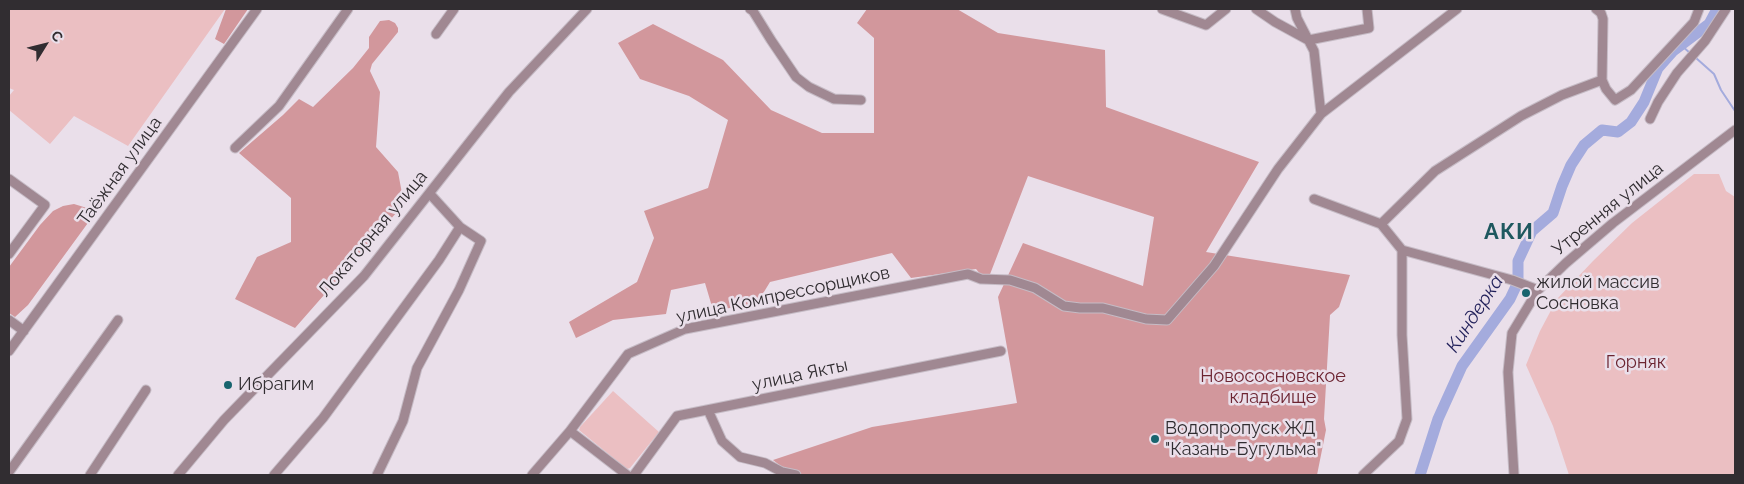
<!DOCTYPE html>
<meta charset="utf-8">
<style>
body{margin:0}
#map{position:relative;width:1744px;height:484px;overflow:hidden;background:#eadfea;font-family:Raleway,sans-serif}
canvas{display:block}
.frame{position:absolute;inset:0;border:10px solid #312d31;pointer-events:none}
.north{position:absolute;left:20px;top:20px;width:50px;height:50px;-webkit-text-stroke:4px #eadfea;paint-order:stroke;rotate:54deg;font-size:14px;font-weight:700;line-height:20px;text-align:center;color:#312d31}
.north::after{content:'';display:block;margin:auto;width:18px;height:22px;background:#312d31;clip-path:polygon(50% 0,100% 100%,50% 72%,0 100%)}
</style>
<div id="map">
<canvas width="1744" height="484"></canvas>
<div class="frame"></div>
<div class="north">С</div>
</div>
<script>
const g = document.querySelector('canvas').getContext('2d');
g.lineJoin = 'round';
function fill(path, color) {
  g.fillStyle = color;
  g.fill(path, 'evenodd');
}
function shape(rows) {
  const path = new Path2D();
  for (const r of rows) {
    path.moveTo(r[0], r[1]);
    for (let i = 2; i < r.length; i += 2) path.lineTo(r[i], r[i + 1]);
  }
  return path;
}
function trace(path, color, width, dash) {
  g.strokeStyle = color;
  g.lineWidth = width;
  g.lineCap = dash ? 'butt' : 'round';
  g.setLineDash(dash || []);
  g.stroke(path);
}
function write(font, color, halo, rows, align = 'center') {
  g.font = font + ' Raleway,sans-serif';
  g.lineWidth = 5;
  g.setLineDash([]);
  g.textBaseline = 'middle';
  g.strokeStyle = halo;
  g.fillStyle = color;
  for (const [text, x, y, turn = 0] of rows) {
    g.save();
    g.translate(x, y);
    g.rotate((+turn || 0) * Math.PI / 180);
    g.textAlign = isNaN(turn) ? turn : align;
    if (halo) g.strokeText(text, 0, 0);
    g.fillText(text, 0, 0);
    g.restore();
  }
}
fill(shape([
 [9,9,225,9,128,146,74,116,50,144,9,110,9,96,14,90,9,88],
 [1694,174,1719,174,1726,191,1735,197,1735,475,1569,475,1553,426,1526,365,1540,331,1557,299,1593,261,1632,223],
 [613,391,659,432,630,468,627,469,579,430,580,427]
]), '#ebbfc2');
fill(shape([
 [226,9,248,9,224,44,215,39],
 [867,9,957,9,998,33,1105,50,1106,107,1259,162,1206,252,1350,275,1339,307,1330,315,1324,419,1326,430,1317,475,792,475,773,460,872,427,1017,403,998,297,1023,243,1143,286,1154,217,1028,176,987,282,976,269,911,278,892,253,770,282,756,305,713,310,705,283,671,290,666,314,613,320,576,338,569,322,637,282,654,238,644,211,708,188,728,120,689,96,640,79,618,43,653,24,723,60,771,110,822,133,874,133,874,38,857,23],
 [389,20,395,23,398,28,398,32,372,64,370,71,380,92,376,147,398,172,404,204,295,328,235,299,257,257,291,242,291,198,239,153,283,115,299,99,313,107,353,68,369,48,369,37,380,21],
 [74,204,87,208,93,216,28,305,15,317,9,313,9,267,40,225,53,211,63,206]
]), '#d2979c');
trace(shape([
 [1681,45,1691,54],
 [1696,58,1714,74,1721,90,1735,111]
]), '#a4abdd', 2);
trace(shape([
 [1420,475,1438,419,1462,366,1510,299,1518,282,1518,261,1532,231,1553,213,1562,186,1571,165,1584,145,1602,130,1618,132,1631,122,1644,102,1658,68,1673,51,1709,24,1717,9]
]), '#a4abdd', 11);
const minor = shape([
 [750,9,753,11,771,40,796,77,809,87,834,99,861,100],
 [1162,9,1206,25,1226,9],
 [1256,9,1275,22,1308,40],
 [1295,9,1297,18,1314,51,1321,114],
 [1596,9,1601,13,1603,19,1602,80,1606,89,1615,100,1631,90,1694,22,1699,9],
 [436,34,454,9],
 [1309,40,1369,28,1367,9],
 [1650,119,1658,102,1677,73,1705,41,1726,9],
 [235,148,279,106,348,9],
 [9,179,45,205,9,254],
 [1314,199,1381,224,1402,250,1512,280,1538,290],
 [1381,224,1435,171,1521,116,1562,95,1602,80],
 [9,320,24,331],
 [9,351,257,9],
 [708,410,722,441,740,457,765,463,782,472,796,475],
 [570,431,627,475],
 [9,472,118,320],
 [90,475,146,390],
 [178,475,224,420,364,276,509,92,587,9],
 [274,475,323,418,439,260,460,227],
 [377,475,403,421,417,368,459,290,481,241,460,227,430,194],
 [532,475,570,431,628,354,685,329,968,274,981,279,1010,280,1035,288,1064,306,1080,308,1103,308,1146,319,1167,320,1214,266,1278,169,1321,114,1457,9],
 [634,475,677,416,1001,351],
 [1363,475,1399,441,1407,419,1402,335,1402,250],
 [1514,475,1508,372,1512,333,1538,290,1566,263,1613,223,1735,130]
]);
trace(minor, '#c5bbc5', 11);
trace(minor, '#a08892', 9);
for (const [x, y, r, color] of [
 [1526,293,5,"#18646e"],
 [228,385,5,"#18646e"],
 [1155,439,5,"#18646e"]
]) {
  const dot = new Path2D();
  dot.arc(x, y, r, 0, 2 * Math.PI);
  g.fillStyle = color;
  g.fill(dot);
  trace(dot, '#eadfea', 2);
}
write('18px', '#312d31', '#eadfea', [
 ["Таёжная улица",120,171,-54],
 ["Утренняя улица",1608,209,-39],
 ["Локаторная улица",373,234,-50],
 ["улица Компрессорщиков",783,295,-12],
 ["улица Якты",800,375,-12]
]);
write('18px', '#312d31', '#eadfea', [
 ["жилой массив",1536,283],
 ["Сосновка",1536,304],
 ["Ибрагим",238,385],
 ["Водопропуск ЖД",1165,429],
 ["\"Казань-Бугульма\"",1165,450]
], 'left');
write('18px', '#6c2431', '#eadfea', [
 ["Горняк",1636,363],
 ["Новососновское",1273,377],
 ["кладбище",1273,398]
]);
write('italic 19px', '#201f59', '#eadfea', [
 ["Киндерка",1475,314,-57]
]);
g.letterSpacing = '1px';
write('bold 22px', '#1e585f', '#eadfea', [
 ["АКИ",1509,232]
]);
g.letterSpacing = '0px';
</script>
